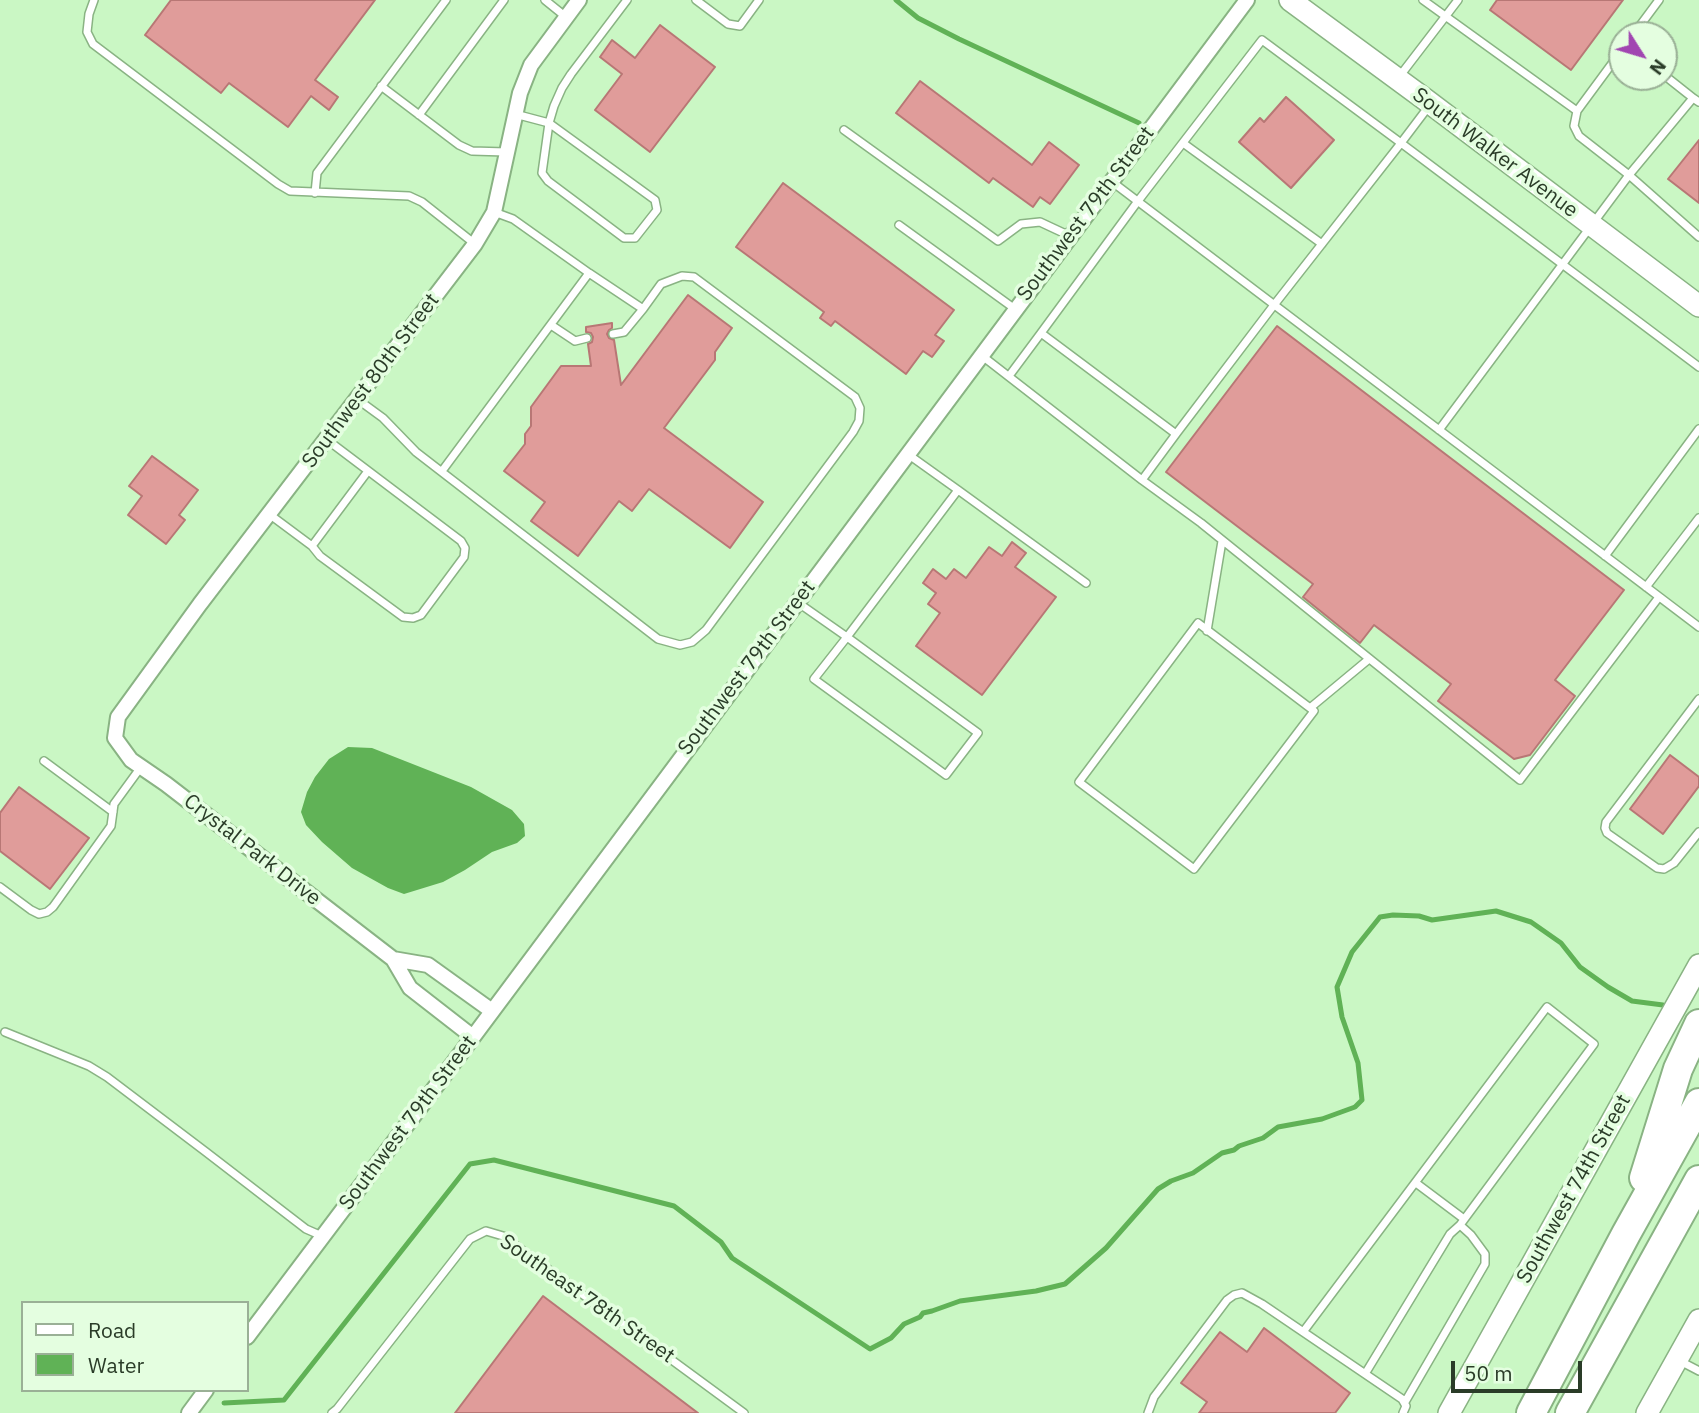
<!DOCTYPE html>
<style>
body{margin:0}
#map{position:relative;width:1699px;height:1413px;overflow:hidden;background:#caf7c4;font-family:"IBM Plex Sans",sans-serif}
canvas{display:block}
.legend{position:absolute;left:21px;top:1301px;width:228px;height:91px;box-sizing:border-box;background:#e4fee0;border:2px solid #9ab096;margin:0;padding:9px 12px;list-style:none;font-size:21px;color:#2a3c28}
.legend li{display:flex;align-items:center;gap:14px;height:35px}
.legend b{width:35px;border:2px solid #9ab096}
.north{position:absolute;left:1608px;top:21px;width:70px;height:70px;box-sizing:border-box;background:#e4fee0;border:2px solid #9ab096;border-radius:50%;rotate:127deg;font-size:19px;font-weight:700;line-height:28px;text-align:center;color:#2a3c28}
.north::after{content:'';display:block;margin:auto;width:24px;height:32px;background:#a146b1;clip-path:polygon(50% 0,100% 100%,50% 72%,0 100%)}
.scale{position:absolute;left:1451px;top:1361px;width:131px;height:32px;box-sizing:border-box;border:4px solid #2a3c28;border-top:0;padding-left:9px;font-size:21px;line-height:24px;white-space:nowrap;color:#2a3c28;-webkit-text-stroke:5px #e4fee0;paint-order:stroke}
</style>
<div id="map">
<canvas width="1699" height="1413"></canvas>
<ul class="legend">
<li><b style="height:9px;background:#fff"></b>Road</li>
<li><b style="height:19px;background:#60b256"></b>Water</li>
</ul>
<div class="north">N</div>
<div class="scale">50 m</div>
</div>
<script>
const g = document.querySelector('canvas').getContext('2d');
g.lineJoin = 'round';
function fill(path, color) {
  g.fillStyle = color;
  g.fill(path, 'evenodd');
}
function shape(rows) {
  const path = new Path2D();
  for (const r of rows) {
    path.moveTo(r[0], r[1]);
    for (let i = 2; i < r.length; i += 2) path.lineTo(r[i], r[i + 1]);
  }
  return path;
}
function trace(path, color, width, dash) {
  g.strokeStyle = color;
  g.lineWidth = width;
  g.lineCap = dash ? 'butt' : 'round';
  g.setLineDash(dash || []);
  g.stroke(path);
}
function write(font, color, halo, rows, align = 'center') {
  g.font = font + ' "IBM Plex Sans",sans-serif';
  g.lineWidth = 7;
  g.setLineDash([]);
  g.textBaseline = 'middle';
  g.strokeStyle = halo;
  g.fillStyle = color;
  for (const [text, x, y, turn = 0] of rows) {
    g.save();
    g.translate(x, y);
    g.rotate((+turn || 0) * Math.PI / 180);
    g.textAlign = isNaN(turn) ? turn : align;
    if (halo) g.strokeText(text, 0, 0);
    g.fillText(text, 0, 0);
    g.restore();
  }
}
fill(shape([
 [348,747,372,748,471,787,512,810,524,824,525,836,517,843,492,852,465,870,443,882,404,894,388,888,352,868,322,842,306,825,301,812,307,792,315,777,329,759]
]), '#60b256');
trace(shape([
 [896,0,918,18,959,39,1139,123],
 [224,1403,284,1400,470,1164,494,1160,674,1206,721,1242,732,1258,870,1349,891,1338,904,1324,920,1317,923,1313,932,1311,960,1301,1036,1291,1065,1284,1106,1248,1158,1189,1171,1181,1193,1173,1222,1153,1234,1150,1239,1146,1263,1138,1278,1127,1322,1119,1355,1107,1362,1100,1358,1063,1342,1017,1337,987,1352,952,1380,917,1393,915,1419,916,1432,920,1496,911,1531,922,1561,943,1580,967,1608,987,1632,1001,1663,1005]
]), '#60b256', 5);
const building = shape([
 [171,0,375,0,315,80,338,97,329,110,311,96,288,127,229,83,221,93,145,35,171,0],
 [1497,0,1623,0,1571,70,1490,10,1497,0],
 [660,25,715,67,650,152,595,110,622,74,600,57,612,40,635,58,660,25],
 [920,81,1032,165,1049,142,1079,165,1050,204,1040,197,1033,207,993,178,989,183,896,113,920,81],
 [1286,97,1334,140,1291,188,1239,142,1260,118,1264,122,1286,97],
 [1699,140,1699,203,1668,179,1699,140],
 [783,183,954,310,935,335,944,341,932,357,923,351,906,374,835,321,831,326,820,318,824,312,736,247,783,183],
 [688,295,732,328,715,352,715,360,664,428,763,502,730,548,649,489,632,511,619,501,578,556,531,521,545,502,504,471,525,444,525,434,531,426,531,407,561,366,591,366,588,344,592,342,593,337,591,333,586,332,586,327,612,323,612,328,609,330,607,334,609,338,614,340,621,385,688,295],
 [1277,326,1624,590,1555,680,1575,696,1530,755,1514,759,1438,701,1451,684,1374,625,1360,643,1303,597,1313,584,1166,472,1277,326],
 [152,456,198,490,179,515,185,520,166,544,128,515,142,496,129,486,152,456],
 [1012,542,1026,553,1015,567,1056,597,982,695,916,646,940,613,928,604,936,593,923,583,933,569,946,579,954,569,966,578,989,547,1002,556,1012,542],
 [1670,755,1699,777,1699,786,1663,834,1630,809,1670,755],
 [19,787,89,838,50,889,0,851,0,813,19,787],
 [543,1296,698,1413,455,1413,543,1296],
 [1264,1328,1350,1393,1335,1413,1199,1413,1207,1402,1181,1383,1220,1332,1247,1352,1264,1328]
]);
fill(building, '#e09c9a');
trace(building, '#b87775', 2);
const service = shape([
 [94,0,89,14,87,32,93,44,278,184,290,191,409,196,422,202,475,244],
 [545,0,566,17],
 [696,0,728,24,740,26,759,0],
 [1423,0,1577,111],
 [1633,35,1659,0],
 [1664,75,1693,98],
 [1399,77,1458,0],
 [381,86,459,145,472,151,506,152],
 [1699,102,1693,98,1629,175,1699,237],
 [1429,106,1401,143,1274,305,1176,434,1041,333,1138,201,1262,40,1401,143,1699,367],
 [515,114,549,123,655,200,657,210,635,238,624,238,548,181,542,173,549,123,554,106,562,88,571,74,627,0],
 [419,115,504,0],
 [844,130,998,241,1021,224,1040,222,1070,236],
 [1183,143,1322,244],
 [1111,181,1699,627],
 [315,193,317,173,446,0],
 [899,225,1015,309],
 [551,325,575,341,587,338],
 [613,334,624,332,643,309],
 [981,355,1142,480,1176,434],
 [1009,376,1041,333],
 [357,399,383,418,416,452,658,639,680,645,692,642,706,630,853,432,859,421,860,408,855,397,694,277,682,276,661,284,643,309,589,273,513,219,494,212],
 [1439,430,1629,175,1579,136,1574,126,1577,111,1622,50],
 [442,471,589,273],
 [1142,480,1201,523,1520,780,1659,597],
 [958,490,1086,583],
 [269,514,312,546,320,556,403,617,413,618,421,615,464,557,465,548,461,541,326,439],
 [312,546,368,471],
 [1605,556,1699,429],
 [1646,587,1699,518],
 [797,602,847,637,958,490,909,455],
 [1198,623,1314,711,1194,869,1079,782,1198,623],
 [1207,631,1222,541],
 [847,637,978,733,946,775,814,679,847,637],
 [1699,699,1606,822,1605,828,1607,833,1657,868,1664,869,1674,863,1699,832],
 [1310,708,1369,659],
 [44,761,113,812],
 [0,887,31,910,39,914,47,912,53,907,111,826,114,804,141,767],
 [5,1032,89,1066,107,1077,206,1152,306,1229,322,1236],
 [1416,1183,1464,1219],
 [1303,1332,1547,1007,1594,1044,1460,1225,1471,1235,1485,1254,1485,1264,1405,1402],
 [1678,1360,1699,1371],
 [1365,1374,1450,1234,1460,1225],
 [332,1413,337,1409,470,1239,486,1231,503,1236,744,1413],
 [1148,1413,1154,1397,1227,1300,1234,1295,1242,1293,1262,1304,1402,1399,1406,1406,1403,1413]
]);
const minor = shape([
 [393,959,428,965,492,1011],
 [473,1037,410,988,393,959,166,784,131,760,115,738,118,717,200,604,475,244,494,212,520,93,531,65,579,0],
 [247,1337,473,1037,1247,0],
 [189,1413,206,1390]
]);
const secondary = shape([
 [1290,0,1426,100,1699,306],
 [1449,1413,1699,965],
 [1647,1413,1699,1320]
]);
const motorway = shape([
 [1644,1178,1678,1069,1699,1024],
 [1531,1413,1626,1234,1699,1103],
 [1570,1413,1699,1180]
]);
trace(service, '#89b383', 10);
trace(minor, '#89b383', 18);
trace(secondary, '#89b383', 24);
trace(motorway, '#89b383', 32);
trace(service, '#fff', 7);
trace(minor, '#fff', 14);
trace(secondary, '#fff', 21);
trace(motorway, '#fff', 28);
write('21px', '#2a3c28', '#e4fee0', [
 ["South Walker Avenue",1495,153,37],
 ["Southwest 79th Street",1086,214,-53],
 ["Southwest 80th Street",371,381,-53],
 ["Southwest 79th Street",747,668,-53],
 ["Crystal Park Drive",252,850,38],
 ["Southwest 79th Street",408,1123,-53],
 ["Southwest 74th Street",1574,1189,-61],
 ["Southeast 78th Street",587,1299,35]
]);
</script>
